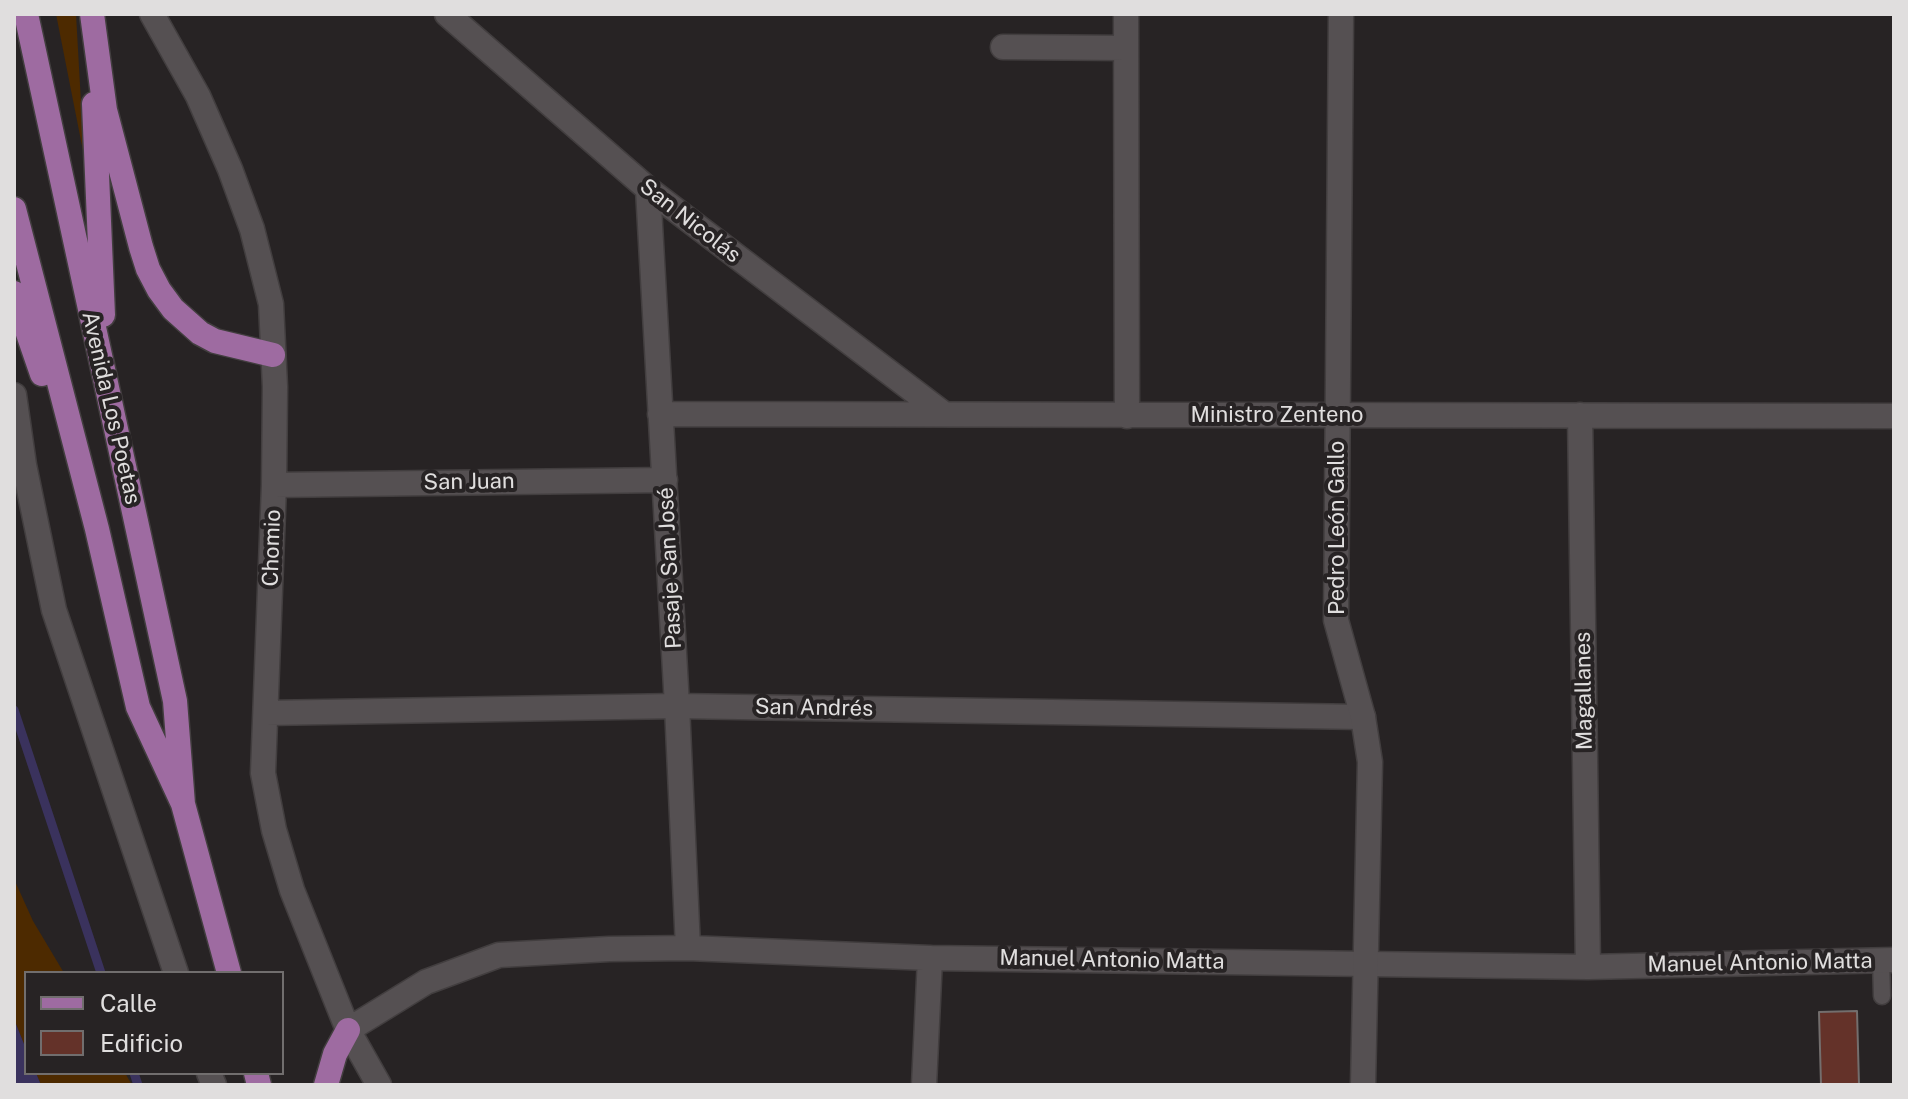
<!DOCTYPE html>
<meta charset="utf-8">
<style>
body{margin:0}
#map{position:relative;width:1908px;height:1099px;overflow:hidden;background:#272324;font-family:"Public Sans",sans-serif}
canvas{display:block}
.frame{position:absolute;inset:0;border:16px solid #e0dede;pointer-events:none}
.legend{position:absolute;left:24px;top:971px;width:260px;height:104px;box-sizing:border-box;background:#272324;border:2px solid #716e6e;margin:0;padding:10px 14px;list-style:none;font-size:24px;color:#e0dede}
.legend li{display:flex;align-items:center;gap:16px;height:40px}
.legend b{width:40px;border:2px solid #716e6e}
</style>
<div id="map">
<canvas width="1908" height="1099"></canvas>
<div class="frame"></div>
<ul class="legend">
<li><b style="height:10px;background:#9e6ba1"></b>Calle</li>
<li><b style="height:22px;background:#643229"></b>Edificio</li>
</ul>
</div>
<script>
const g = document.querySelector('canvas').getContext('2d');
g.lineJoin = 'round';
function fill(path, color) {
  g.fillStyle = color;
  g.fill(path, 'evenodd');
}
function shape(rows) {
  const path = new Path2D();
  for (const r of rows) {
    path.moveTo(r[0], r[1]);
    for (let i = 2; i < r.length; i += 2) path.lineTo(r[i], r[i + 1]);
  }
  return path;
}
function trace(path, color, width, dash) {
  g.strokeStyle = color;
  g.lineWidth = width;
  g.lineCap = dash ? 'butt' : 'round';
  g.setLineDash(dash || []);
  g.stroke(path);
}
function write(font, color, halo, rows, align = 'center') {
  g.font = font + ' "Public Sans",sans-serif';
  g.lineWidth = 8;
  g.setLineDash([]);
  g.textBaseline = 'middle';
  g.strokeStyle = halo;
  g.fillStyle = color;
  for (const [text, x, y, turn = 0] of rows) {
    g.save();
    g.translate(x, y);
    g.rotate((+turn || 0) * Math.PI / 180);
    g.textAlign = isNaN(turn) ? turn : align;
    if (halo) g.strokeText(text, 0, 0);
    g.fillText(text, 0, 0);
    g.restore();
  }
}
fill(shape([
 [56,14,76,14,84,156],
 [14,879,33,921,64,973,26,973,26,1049,14,1019],
 [36,1073,125,1073,132,1085,41,1085]
]), '#4d2a00');
fill(shape([
 [14,1019,26,1049,26,1073,36,1073,41,1085,14,1085]
]), '#3a325d');
trace(shape([
 [14,710,101,973],
 [134,1073,138,1085]
]), '#3a325d', 9);
const building = shape([
 [1857,1011,1859,1085,1821,1085,1819,1012,1857,1011]
]);
fill(building, '#643229');
trace(building, '#736e6d', 2);
const service = shape([
 [1881,960,1882,996]
]);
const minor = shape([
 [152,14,198,96,230,169,252,229,271,304,275,387,274,485,263,773,274,830,292,890,348,1030,379,1085],
 [447,14,648,189,944,414],
 [1126,14,1127,416],
 [1003,47,1126,48],
 [648,189,677,706,688,948],
 [14,395,24,465,54,610,176,973],
 [660,414,1894,416],
 [1580,415,1588,967],
 [274,485,665,480],
 [266,713,677,706,1363,717],
 [348,1030,426,982,499,955,609,949,688,948,930,958,1588,967,1894,960],
 [209,1073,214,1085],
 [924,1085,930,958]
]);
const tertiary = shape([
 [1341,14,1336,620,1363,717,1370,762,1363,1085]
]);
const primary = shape([
 [26,14,175,701,183,804],
 [92,14,105,110,141,247,148,269,159,290,173,309,200,333,215,341,273,355],
 [94,104,103,315],
 [14,209,97,529,138,707,183,804,229,973],
 [14,293,42,374],
 [256,1073,259,1085],
 [326,1085,335,1054,348,1030]
]);
trace(service, '#423e3f', 19);
trace(minor, '#423e3f', 27);
trace(tertiary, '#423e3f', 27);
trace(primary, '#423e3f', 27);
trace(service, '#555052', 16);
trace(minor, '#555052', 24);
trace(tertiary, '#555052', 24);
trace(primary, '#9e6ba1', 24);
write('22px', '#e0dede', '#272324', [
 ["San Nicolás",690,221,38],
 ["Avenida Los Poetas",111,408,77],
 ["Ministro Zenteno",1277,415],
 ["San Juan",469,482,-1],
 ["Pedro León Gallo",1337,528,-90],
 ["Chomio",272,548,-88],
 ["Pasaje San José",670,568,-93],
 ["Magallanes",1584,691,-91],
 ["San Andrés",814,708,1],
 ["Manuel Antonio Matta",1112,960,1],
 ["Manuel Antonio Matta",1760,963,-1]
]);
</script>
